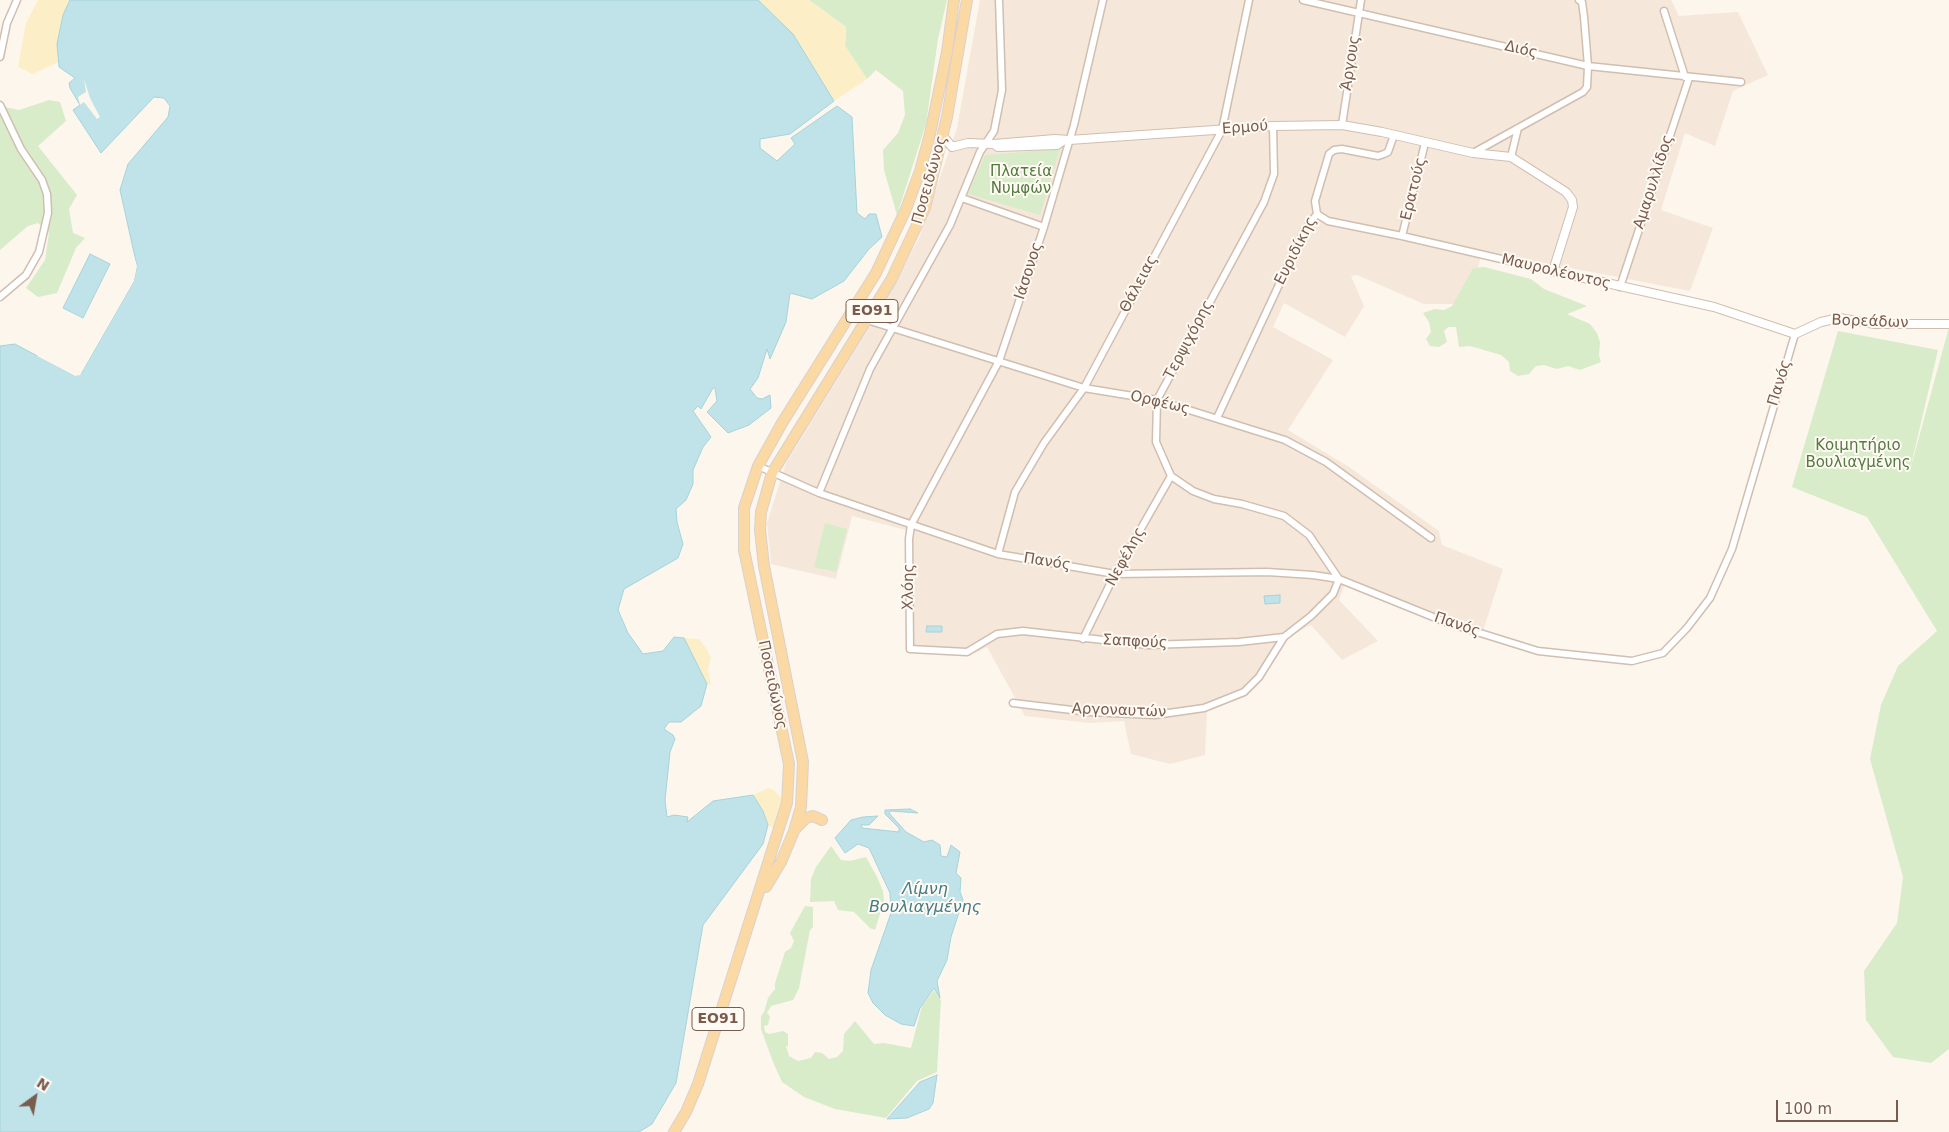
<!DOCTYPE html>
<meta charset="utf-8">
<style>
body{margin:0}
#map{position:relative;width:1949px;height:1132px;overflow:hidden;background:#fdf6ec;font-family:"DejaVu Sans",sans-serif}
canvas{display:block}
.north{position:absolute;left:10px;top:1072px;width:50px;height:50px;-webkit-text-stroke:4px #fffaf3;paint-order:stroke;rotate:32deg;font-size:14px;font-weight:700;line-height:20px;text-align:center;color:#7a5c4d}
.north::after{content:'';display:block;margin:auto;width:18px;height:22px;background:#7a5c4d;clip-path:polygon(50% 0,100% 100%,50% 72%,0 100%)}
.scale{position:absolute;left:1776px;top:1100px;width:122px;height:22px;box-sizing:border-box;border:2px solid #7a5c4d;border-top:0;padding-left:6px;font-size:15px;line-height:18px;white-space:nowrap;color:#7a5c4d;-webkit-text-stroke:4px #fffaf3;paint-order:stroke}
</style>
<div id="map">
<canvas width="1949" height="1132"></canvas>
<div class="north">N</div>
<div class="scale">100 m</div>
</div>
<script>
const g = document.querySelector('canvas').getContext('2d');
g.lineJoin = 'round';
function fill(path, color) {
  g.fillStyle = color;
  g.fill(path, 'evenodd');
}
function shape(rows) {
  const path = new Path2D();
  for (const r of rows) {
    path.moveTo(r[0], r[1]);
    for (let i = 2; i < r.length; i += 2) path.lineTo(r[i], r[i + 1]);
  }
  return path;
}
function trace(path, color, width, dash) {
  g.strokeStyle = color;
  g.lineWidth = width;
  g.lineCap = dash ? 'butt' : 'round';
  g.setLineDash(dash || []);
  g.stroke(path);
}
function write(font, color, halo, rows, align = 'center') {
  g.font = font + ' "DejaVu Sans",sans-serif';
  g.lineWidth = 4;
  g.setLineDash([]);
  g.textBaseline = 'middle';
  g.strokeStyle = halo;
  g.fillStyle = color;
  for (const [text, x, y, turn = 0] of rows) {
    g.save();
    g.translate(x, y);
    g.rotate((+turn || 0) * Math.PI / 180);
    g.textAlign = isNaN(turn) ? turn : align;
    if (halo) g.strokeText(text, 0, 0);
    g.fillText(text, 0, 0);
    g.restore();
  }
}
fill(shape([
 [980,0,1671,0,1679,16,1738,12,1768,75,1733,91,1715,146,1685,133,1661,210,1713,228,1690,291,1482,251,1470,304,1424,304,1357,275,1351,276,1364,306,1345,337,1284,303,1273,327,1333,360,1288,430,1349,467,1439,531,1442,545,1503,569,1481,637,1436,622,1345,583,1339,600,1378,641,1342,660,1311,625,1287,638,1261,682,1247,696,1207,711,1205,755,1170,764,1131,754,1124,721,1090,723,1025,716,987,647,969,656,910,651,906,530,852,516,836,579,771,564,767,523,786,463,880,310,919,238,957,128]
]), '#f5e8da');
fill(shape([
 [809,0,947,0,938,39,926,124,897,215,884,170,883,150,898,133,905,115,903,91,876,70,867,79,845,46,846,27],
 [49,100,60,102,66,121,38,146,77,195,69,209,73,233,85,238,76,248,57,293,38,297,26,288,45,260,49,233,38,223,28,226,0,250,0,106,19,110],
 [1060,149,1040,215,968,194,985,155],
 [1484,267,1531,279,1544,289,1587,306,1567,314,1590,324,1597,333,1600,342,1599,355,1601,362,1580,370,1568,366,1557,369,1544,365,1536,366,1529,374,1518,376,1510,371,1509,362,1501,355,1470,346,1459,347,1456,327,1448,327,1444,331,1447,342,1439,347,1430,346,1426,339,1431,332,1429,322,1423,313,1435,309,1444,310,1452,306,1473,268],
 [1949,327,1949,1049,1931,1063,1893,1057,1866,1020,1864,971,1897,923,1903,877,1870,759,1881,705,1898,666,1937,631,1867,517,1792,487,1838,331,1938,350,1909,474],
 [825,523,847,529,836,572,814,567],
 [831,846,841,860,850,861,866,857,877,877,883,891,884,901,875,930,870,928,854,912,838,910,834,901,810,902,811,879,816,867],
 [805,906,813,907,813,927,810,930,799,988,793,1000,771,1006,767,1013,770,1016,768,1025,764,1026,765,1032,769,1034,783,1031,788,1034,788,1046,786,1046,789,1056,798,1061,811,1058,815,1052,822,1053,829,1059,837,1057,843,1051,844,1034,855,1021,874,1044,884,1043,911,1048,922,1006,934,990,941,1000,937,1072,917,1081,886,1118,835,1109,804,1097,782,1082,773,1062,761,1029,761,1016,764,1012,768,998,775,989,775,983,785,952,791,948,794,941,790,933]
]), '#d8ecc9');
fill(shape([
 [38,0,70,0,63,15,57,44,58,62,33,74,18,67,26,23],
 [758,0,809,0,846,27,845,46,867,79,834,101,793,34],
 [684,638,699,639,706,648,711,658,708,670,711,685,707,684],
 [768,788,774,790,781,798,781,807,774,828,768,825,763,811,753,795]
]), '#fcefc7');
const water = shape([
 [70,0,758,0,793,34,834,101,790,134,760,139,760,148,777,161,795,144,791,138,837,106,852,117,857,213,865,219,869,214,876,214,882,237,869,249,844,281,812,299,790,293,786,322,770,359,767,349,758,378,750,389,757,398,762,399,770,395,771,408,749,425,728,433,707,412,717,401,715,388,713,388,701,409,698,406,693,411,711,437,703,447,693,470,693,484,686,500,676,509,677,522,683,544,678,558,624,589,618,610,628,633,643,654,663,651,674,637,684,638,707,684,701,706,681,722,669,722,664,729,673,735,675,739,670,752,665,800,667,817,674,815,688,817,687,822,713,801,753,795,763,811,768,825,763,844,703,925,676,1083,652,1124,639,1132,0,1132,0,346,15,344,75,376,82,372,134,281,137,266,120,190,128,164,168,117,170,106,164,98,154,97,101,153,73,110,80,105,70,88,69,83,75,78,59,67,57,44,63,15,70,0],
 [90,254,110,264,83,318,63,308,90,254],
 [1280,595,1280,603,1265,604,1264,596,1280,595],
 [927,626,942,626,942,632,926,632,927,626],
 [910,809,918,813,891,811,889,813,906,832,924,842,932,840,940,845,941,856,947,857,951,845,960,852,956,873,961,878,960,892,963,900,951,937,947,960,937,981,940,998,934,988,920,1008,914,1026,901,1024,885,1015,873,1003,868,993,871,970,891,913,890,893,869,848,858,844,845,853,835,838,851,820,863,817,878,816,869,825,861,825,862,828,899,832,899,828,885,814,885,810,910,809],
 [937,1075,933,1103,929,1109,907,1118,887,1119,920,1082,937,1075]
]);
fill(water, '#bfe3e8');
trace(water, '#a5d3da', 1);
fill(shape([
 [84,79,90,98,100,117,97,119,84,102,80,105,78,97,86,92],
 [134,256,137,266,134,281,80,375,75,376,37,356,38,354,76,374,78,373,132,280,134,266,132,257]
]), '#fdf6ec');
const minor = shape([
 [1103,0,1074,125,1044,227,999,361,911,525,909,539,910,649,967,652,997,634,1023,631,1148,645,1239,642,1284,637,1311,616,1333,594,1339,579,1309,535,1284,516,1242,504,1214,499,1193,491,1171,476,1156,442,1157,400,1264,202,1274,174,1273,126],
 [1303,0,1588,66,1741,82],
 [1664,11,1685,77],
 [0,57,7,23,17,0],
 [0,105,21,149,42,180,47,194,48,213,39,252,26,275,0,297],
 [1342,125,1361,0],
 [1473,153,1583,92,1587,87,1588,66,1584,17,1582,2,1579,0],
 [1511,157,1518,128],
 [962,198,1044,227],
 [1317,214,1328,221,1402,236,1553,271],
 [1317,214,1315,201,1329,154,1334,150,1342,149,1378,156,1384,154,1388,152,1394,135],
 [1402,236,1425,143],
 [1620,287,1689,78],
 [867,320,1084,388,1157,400,1285,440,1326,462,1431,538],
 [1217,418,1304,231,1317,214],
 [758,466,819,493,998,554,1115,574,1267,572,1313,575,1339,579,1448,623,1538,651,1632,661,1663,653,1687,628,1710,598,1732,549,1795,334],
 [819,493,870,369,950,225,980,152,994,131,1002,90,999,0],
 [998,554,1015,492,1044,443,1084,388,1222,130,1249,0],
 [1083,639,1115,574,1171,476],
 [1013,703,1089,712,1155,715,1204,708,1244,692,1259,677,1284,637]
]);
const tertiary = shape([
 [943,136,952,147,968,143,994,144,1055,139,1069,140,1273,126,1342,125,1382,132,1473,153,1511,157,1566,192,1572,200,1573,207,1553,271,1714,307,1795,334,1821,322,1839,318,1875,324,1949,324],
 [994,144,998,147,1057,145,1063,141]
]);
const primary = shape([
 [796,828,806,818,813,816,822,820],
 [766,887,781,862,794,831,801,807,803,762,764,566,760,530,761,512,772,473,891,280,925,208,947,117,967,0],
 [674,1132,686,1112,698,1084,787,803,789,764,744,550,744,508,758,466,782,423,876,273,906,209,920,171,930,134,947,52,954,0]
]);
trace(minor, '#d1beb0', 9);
trace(tertiary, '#d1beb0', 10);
trace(primary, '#dad1cd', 12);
trace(minor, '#fff', 6);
trace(tertiary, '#fff', 8);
trace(primary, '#fbd9a5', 10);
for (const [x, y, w] of [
 [872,311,52],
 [718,1019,52]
]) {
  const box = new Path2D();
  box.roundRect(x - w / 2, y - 11.5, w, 23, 4);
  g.fillStyle = '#fffaf3';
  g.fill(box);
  trace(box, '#7a5c4d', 1);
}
write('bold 14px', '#7a5c4d', null, [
 ["ΕΟ91",872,311],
 ["ΕΟ91",718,1019]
]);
write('15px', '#7a5c4d', '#fffaf3', [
 ["Διός",1521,50,13],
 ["Άργους",1351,63,-81],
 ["Ερμού",1245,128,-4],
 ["Ποσειδώνος",930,180,-74],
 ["Αμαρυλλίδος",1654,182,-72],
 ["Ερατούς",1414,189,-76],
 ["Ευριδίκης",1296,251,-63],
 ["Ιάσονος",1029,271,-72],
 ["Μαυρολέοντος",1556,272,13],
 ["Θάλειας",1139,284,-62],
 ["Βορεάδων",1870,322,2],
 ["Τερψιχόρης",1189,340,-62],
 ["Πανός",1780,383,-73],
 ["Ορφέως",1160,403,13],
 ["Νεφέλης",1126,557,-61],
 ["Πανός",1047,562,9],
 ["Χλόης",909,587,-89],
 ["Πανός",1457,625,19],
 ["Σαπφούς",1135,642,3],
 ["Ποσειδώνος",772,685,78],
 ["Αργοναυτών",1119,711,2]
]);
write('15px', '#537a41', '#fffaf3', [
 ["Πλατεία",1021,172],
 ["Νυμφών",1021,189],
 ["Κοιμητήριο",1858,446],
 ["Βουλιαγμένης",1858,463]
]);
write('italic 16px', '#437c86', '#fffaf3', [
 ["Λίμνη",925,890],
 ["Βουλιαγμένης",925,908]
]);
</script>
